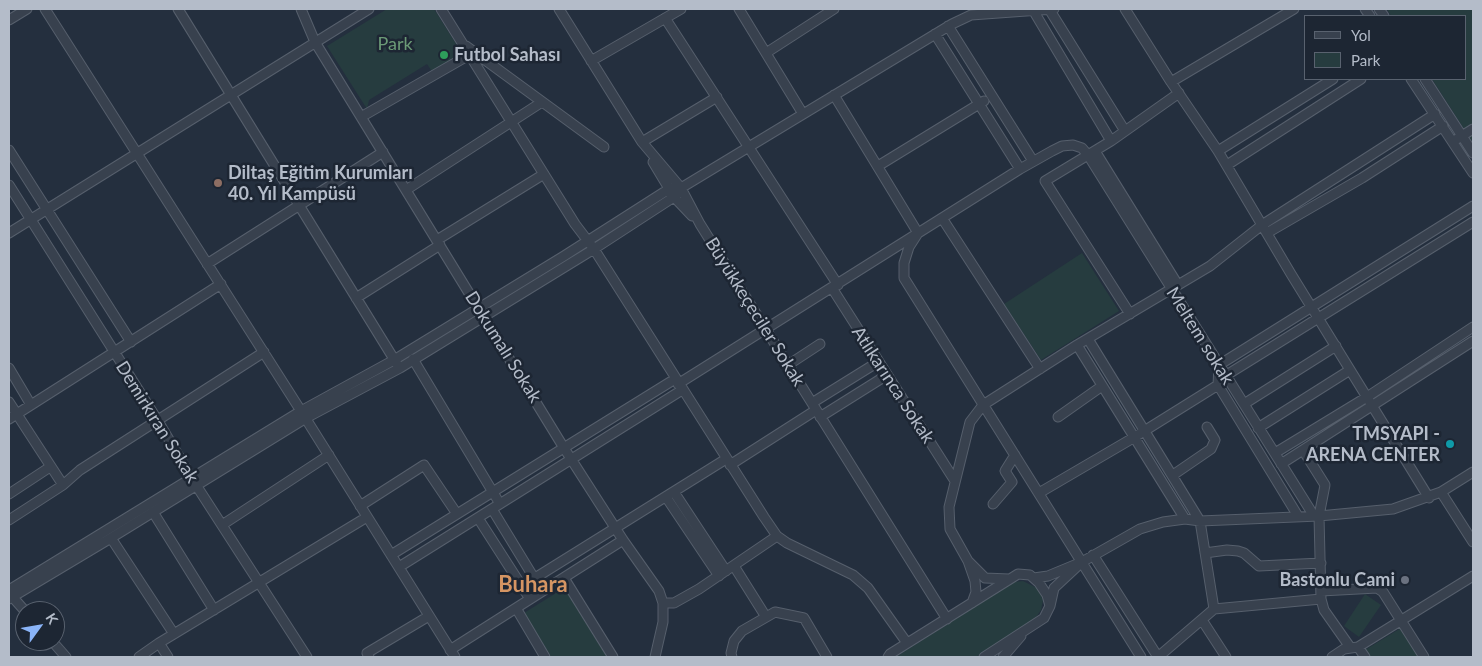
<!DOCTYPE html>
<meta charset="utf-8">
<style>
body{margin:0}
#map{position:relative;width:1482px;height:666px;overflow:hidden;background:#242f3e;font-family:Lato,sans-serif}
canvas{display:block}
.frame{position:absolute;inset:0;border:10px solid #b4bcc9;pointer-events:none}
.legend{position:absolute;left:1304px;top:15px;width:162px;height:65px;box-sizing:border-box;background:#1d2633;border:1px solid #59626f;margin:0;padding:6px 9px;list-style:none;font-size:15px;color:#b4bcc9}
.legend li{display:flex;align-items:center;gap:10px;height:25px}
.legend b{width:25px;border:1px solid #59626f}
.north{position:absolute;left:15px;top:601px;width:50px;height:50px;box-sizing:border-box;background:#1d2633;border:1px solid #59626f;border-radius:50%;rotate:58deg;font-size:14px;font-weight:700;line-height:20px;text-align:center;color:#b4bcc9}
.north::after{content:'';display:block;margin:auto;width:18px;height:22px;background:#8ab4f8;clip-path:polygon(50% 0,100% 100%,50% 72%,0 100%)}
</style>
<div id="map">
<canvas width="1482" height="666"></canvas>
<div class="frame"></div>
<ul class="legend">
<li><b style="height:6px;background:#38414e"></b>Yol</li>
<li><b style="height:14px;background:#263c3f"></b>Park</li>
</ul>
<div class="north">K</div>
</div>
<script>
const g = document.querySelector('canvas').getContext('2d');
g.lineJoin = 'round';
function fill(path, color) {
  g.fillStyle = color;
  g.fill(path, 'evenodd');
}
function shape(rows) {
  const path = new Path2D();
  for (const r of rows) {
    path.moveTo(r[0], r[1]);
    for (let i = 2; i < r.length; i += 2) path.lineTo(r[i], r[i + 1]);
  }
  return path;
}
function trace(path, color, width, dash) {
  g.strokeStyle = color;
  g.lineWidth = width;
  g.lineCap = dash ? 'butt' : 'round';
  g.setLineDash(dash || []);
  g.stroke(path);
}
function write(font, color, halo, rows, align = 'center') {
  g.font = font + ' Lato,sans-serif';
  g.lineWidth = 5;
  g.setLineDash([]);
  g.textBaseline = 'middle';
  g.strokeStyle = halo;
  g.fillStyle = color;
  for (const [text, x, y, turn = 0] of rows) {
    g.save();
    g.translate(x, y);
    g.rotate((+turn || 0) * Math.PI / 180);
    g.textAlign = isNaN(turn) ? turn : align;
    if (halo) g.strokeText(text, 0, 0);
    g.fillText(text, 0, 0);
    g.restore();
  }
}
fill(shape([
 [387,9,434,9,463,55,433,73,427,64,369,100,367,109,327,46],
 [1387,9,1473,9,1473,143,1432,79,1466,79,1466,16,1391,16],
 [1082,253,1119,311,1041,360,1004,304],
 [1023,581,1037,588,1041,593,1043,600,1041,610,1034,620,976,657,896,657,1014,582],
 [564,588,607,657,551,657,524,613],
 [1365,594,1381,605,1359,637,1344,626],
 [1401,628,1420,657,1370,657,1365,650]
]), '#263c3f');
const minor = shape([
 [45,9,301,411,455,657],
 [178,9,397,364],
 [301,9,315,42,564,448,623,540,659,591,663,603,663,622,655,657],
 [441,9,575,224,594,249,764,517,777,536,787,543,853,575,868,588,907,643],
 [559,9,642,142,681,188,700,224,947,619],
 [739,9,803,114],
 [1049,9,1125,131],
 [1125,9,1171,82,1218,151,1291,274,1429,498],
 [1365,9,1370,16],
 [1379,9,1384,16],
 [1033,10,1111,141],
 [665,18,838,285],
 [9,20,27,9],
 [948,26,1033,161],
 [935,34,1020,169],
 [466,46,604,147],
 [766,53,834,9],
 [591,61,681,9],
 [1411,79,1473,173],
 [1425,79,1473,153],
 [1171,82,1294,9],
 [834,95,918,233,909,247,904,263,904,278,1141,657],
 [361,117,469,55],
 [1457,139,1473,129],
 [642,142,717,97],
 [9,150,131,342],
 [1095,151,1178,285],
 [1218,151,1333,79],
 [653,162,674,197,692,216],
 [1227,165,1361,79],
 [878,166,984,101],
 [9,185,158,421,196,485,307,657],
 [406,190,542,102],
 [942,218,1040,369],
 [9,233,369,9],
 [1267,233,1362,178,1443,126],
 [437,240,544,174],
 [207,264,383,152],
 [832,288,955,481],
 [356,298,440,245],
 [1130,314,1045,181,1111,141,1179,93],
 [1088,339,1200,521,1214,609,1321,599,1319,516,1325,485,1303,450],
 [1077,345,1185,519],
 [413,359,500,504],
 [788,365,820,344],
 [9,368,31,405],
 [678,384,1020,169,1052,151,1062,146,1073,145,1082,148,1088,155,1314,516],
 [9,402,63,485],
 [812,403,878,362],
 [1244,404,1336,346],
 [820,417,887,375],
 [1058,417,1102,386],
 [9,419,221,284],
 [1258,428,1350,370],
 [1275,453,1367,397,1473,327],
 [1281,464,1473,341],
 [730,465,816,410],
 [1173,475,1211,449,1215,440,1207,427],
 [674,492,726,571],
 [1441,492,1473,542],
 [1039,493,1133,438,1218,385,1219,365,1473,206],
 [9,494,50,467],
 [666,497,719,576],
 [993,504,1012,482,1005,471,1015,455],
 [360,506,424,465,457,514],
 [492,509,542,591],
 [153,512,214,610],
 [1298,516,1218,385,1225,376,1473,222],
 [478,518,530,599],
 [9,520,63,485,80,470,264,352],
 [222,525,329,455],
 [111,538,174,634],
 [1205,553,1227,550,1238,551,1244,553,1259,566,1321,563],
 [391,555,675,379],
 [1093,555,1158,657],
 [968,561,950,529,949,507,970,422,983,405,1077,345,1210,266,1262,225,1435,114],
 [734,566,766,617],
 [399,567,682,390],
 [535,578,726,459],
 [564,578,613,657],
 [1034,578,1048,576,1077,564],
 [9,590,301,411,394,360,564,256,669,189,681,188],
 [1321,591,1377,588,1383,592,1424,657],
 [9,593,25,611],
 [9,599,111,538,306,418,400,368,594,249,674,197,681,188,952,24,971,15,1054,9],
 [1321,599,1324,610,1350,647],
 [663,603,674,603,699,589,777,536],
 [972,603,976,592,975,581,968,561,985,578,1009,579],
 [1050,606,1054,588,1082,562,1140,529,1163,522,1185,519,1200,521,1319,516,1393,509,1441,492,1473,472],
 [516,608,545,657],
 [1202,620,1226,657],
 [52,641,66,657],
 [159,643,168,657],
 [1358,647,1365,657],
 [450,650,623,540],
 [139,657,159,643,367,517],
 [369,657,367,653,429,616],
 [732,657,731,653,734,641,742,631,775,612,804,618,827,657],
 [888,657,890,654,1018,574,1030,575,1039,583,1047,595,1050,606,1044,618,984,657],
 [1003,657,1021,636],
 [1158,657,1214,609],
 [1332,657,1344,649,1358,647,1473,576]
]);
trace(minor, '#565f6c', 11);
trace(minor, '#38414e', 9);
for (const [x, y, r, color] of [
 [444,55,5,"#2e9e5b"],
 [218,183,5,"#8d6e63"],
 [1450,444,5,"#0f9aa8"],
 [1405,580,5,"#6b7280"]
]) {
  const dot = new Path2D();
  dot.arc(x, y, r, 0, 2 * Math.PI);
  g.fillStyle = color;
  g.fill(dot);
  trace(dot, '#1d2633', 2);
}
write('18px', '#6b9a76', '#1d2633', [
 ["Park",395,44]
]);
write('bold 18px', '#b4bcc9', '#1d2633', [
 ["Futbol Sahası",454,55],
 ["Diltaş Eğitim Kurumları",228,173],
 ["40. Yıl Kampüsü",228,194],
 ["TMSYAPI -",1440,434,"right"],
 ["ARENA CENTER",1440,455,"right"],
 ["Bastonlu Cami",1395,580,"right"]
], 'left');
write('18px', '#b4bcc9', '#1d2633', [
 ["Büyükkeçeciler Sokak",755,312,58],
 ["Meltem sokak",1200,336,58],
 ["Dokumalı Sokak",503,347,58],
 ["Atlıkarınca Sokak",893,385,57],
 ["Demirkıran Sokak",157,422,58]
]);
write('bold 22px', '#d59563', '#1d2633', [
 ["Buhara",533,585]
]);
</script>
